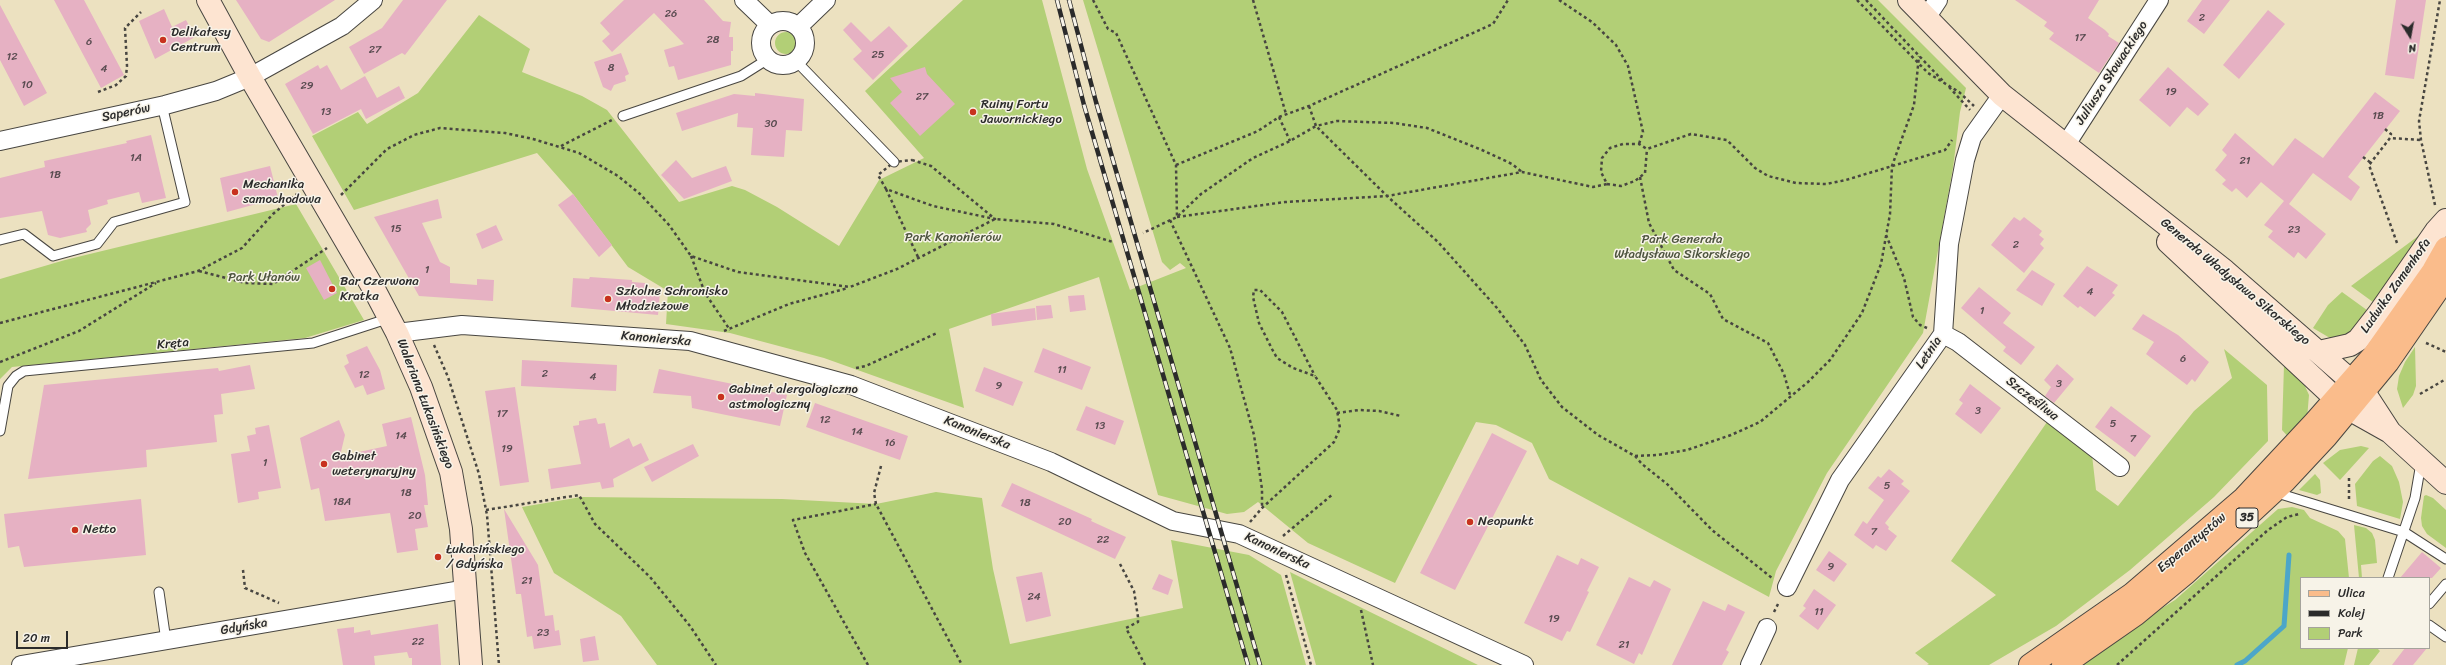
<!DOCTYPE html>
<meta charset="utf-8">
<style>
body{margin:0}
#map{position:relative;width:2446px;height:665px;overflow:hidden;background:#ece1c0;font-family:Sriracha,sans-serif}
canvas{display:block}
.legend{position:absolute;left:2300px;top:577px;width:130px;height:72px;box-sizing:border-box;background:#f7f3e8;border:1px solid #a5a39c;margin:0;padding:5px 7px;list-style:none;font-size:12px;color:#2b2b2b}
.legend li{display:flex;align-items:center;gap:8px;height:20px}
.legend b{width:20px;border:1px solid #a5a39c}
.north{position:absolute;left:2390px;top:16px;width:40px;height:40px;-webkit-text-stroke:3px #f7f3e8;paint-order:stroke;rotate:169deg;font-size:11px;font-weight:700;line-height:16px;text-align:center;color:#2b2b2b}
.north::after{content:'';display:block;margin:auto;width:14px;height:18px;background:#2b2b2b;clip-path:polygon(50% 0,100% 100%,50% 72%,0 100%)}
.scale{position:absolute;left:16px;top:631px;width:52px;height:18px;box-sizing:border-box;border:2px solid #2b2b2b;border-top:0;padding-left:5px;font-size:12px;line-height:14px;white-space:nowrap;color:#2b2b2b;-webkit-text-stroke:3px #f7f3e8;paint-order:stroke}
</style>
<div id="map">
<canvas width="2446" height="665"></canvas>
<ul class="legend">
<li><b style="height:5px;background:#fabc8b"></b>Ulica</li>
<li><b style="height:5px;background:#2b2b2b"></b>Kolej</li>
<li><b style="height:11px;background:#b2cf76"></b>Park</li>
</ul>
<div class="north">N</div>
<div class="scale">20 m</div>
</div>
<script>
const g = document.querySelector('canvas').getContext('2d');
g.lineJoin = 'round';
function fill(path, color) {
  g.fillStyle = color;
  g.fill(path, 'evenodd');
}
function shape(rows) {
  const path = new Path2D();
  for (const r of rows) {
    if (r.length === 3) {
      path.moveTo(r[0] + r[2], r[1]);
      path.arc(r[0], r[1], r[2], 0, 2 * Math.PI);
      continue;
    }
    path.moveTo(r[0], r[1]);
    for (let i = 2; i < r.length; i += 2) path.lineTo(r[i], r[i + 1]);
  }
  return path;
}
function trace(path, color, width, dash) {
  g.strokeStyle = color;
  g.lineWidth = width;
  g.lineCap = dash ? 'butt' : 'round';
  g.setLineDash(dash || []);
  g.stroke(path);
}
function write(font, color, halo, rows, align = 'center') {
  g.font = font + ' Sriracha,sans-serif';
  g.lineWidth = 3;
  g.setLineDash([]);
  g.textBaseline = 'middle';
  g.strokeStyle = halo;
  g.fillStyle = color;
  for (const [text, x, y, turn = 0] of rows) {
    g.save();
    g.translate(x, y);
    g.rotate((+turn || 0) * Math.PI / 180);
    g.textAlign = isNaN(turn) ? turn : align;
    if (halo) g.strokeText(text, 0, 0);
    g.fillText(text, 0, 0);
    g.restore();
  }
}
fill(shape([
 [963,0,1042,0,1087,169,1130,290,1186,268,1180,263,1170,270,1162,262,1083,0,1878,0,1966,88,1960,112,1953,168,1923,333,1827,473,1776,571,1769,597,1549,479,1532,443,1496,425,1476,422,1395,583,1308,543,1258,502,1244,512,1227,514,1158,495,1099,277,949,329,964,408,824,358,730,333,666,324,668,291,628,267,573,194,537,153,354,210,312,136,358,112,367,124,418,93,479,15,530,49,522,72,582,96,607,110,679,202,732,186,745,190,777,207,839,246,879,180,924,158,865,91],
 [786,43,11],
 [296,204,364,320,305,338,12,367,0,379,0,279,65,260],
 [2425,231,2377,305,2351,286],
 [2342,292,2371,313,2361,328,2335,341,2313,328,2328,305],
 [2415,347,2416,386,2413,395,2403,408,2397,389,2399,376,2405,362],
 [2224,349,2267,385,2268,441,2214,497,2130,570,2056,626,1989,665,1927,665,1929,664,1915,653,1996,595,1951,561,2047,422,2092,455,2096,490,2118,506,2194,411,2232,378],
 [2284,365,2304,384,2309,395,2307,419,2292,441,2282,430],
 [2361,446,2369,448,2340,480,2323,463,2340,450],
 [2380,456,2392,466,2399,482,2403,502,2400,519,2357,506,2355,484,2373,461],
 [2315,474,2320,480,2321,493,2317,495,2299,490],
 [936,492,982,498,993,569,1010,644,1183,608,1171,540,1249,555,1281,575,1306,665,657,665,621,616,554,573,522,507,581,497,782,499,876,504],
 [2426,495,2433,498,2446,510,2446,548,2427,534,2422,526,2421,518,2424,496],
 [2292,507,2304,510,2310,518,2338,531,2345,539,2349,578,2301,578,2301,648,2348,648,2344,665,2079,665,2135,625,2175,600,2278,509],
 [2354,525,2366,528,2372,533,2375,540,2377,563,2361,565,2362,578,2359,578],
 [1290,572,1360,607,1478,665,1316,665],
 [2358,648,2377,648,2380,651,2369,665,2354,665]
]), '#b2cf76');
trace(shape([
 [2237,665,2245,661,2284,626,2289,555]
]), '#4ca6c9', 5);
fill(shape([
 [54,0,84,0,124,75,101,88],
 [236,0,335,0,269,42,261,39],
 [403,0,447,0,405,55,402,53,364,74,349,47,382,28],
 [624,0,704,0,723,21,731,22,729,37,733,37,733,51,731,51,731,65,678,80,674,66,669,67,664,50,684,44,654,13,612,52,602,41,610,34,600,23],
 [2015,0,2099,0,2088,18,2105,30,2109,34,2108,36,2119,43,2099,73,2049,39,2054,33,2044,26,2047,22],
 [2202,0,2230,0,2204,34,2187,21],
 [2396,0,2426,0,2414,79,2385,75],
 [0,5,47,93,24,106,0,60],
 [164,9,172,27,186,20,195,37,155,59,139,21],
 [2268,10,2285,24,2239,79,2223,65],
 [851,22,871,42,889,26,908,46,873,80,853,59,862,51,843,30],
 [621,53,629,74,625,76,626,81,614,85,611,91,603,87,594,62],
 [318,65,320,69,327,65,341,90,365,76,377,98,399,86,405,98,366,119,361,109,313,134,285,84],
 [925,67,927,74,955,104,920,136,890,103,902,92,890,78],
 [2168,67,2209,104,2198,116,2187,107,2170,127,2139,100],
 [2375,92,2400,111,2348,177,2360,187,2351,201,2313,173,2289,204,2326,234,2306,259,2298,252,2294,258,2268,237,2273,231,2264,225,2284,201,2261,182,2247,198,2236,188,2232,192,2222,184,2226,180,2215,170,2227,155,2222,150,2235,133,2273,166,2295,138,2323,158],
 [755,93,804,99,802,131,786,130,784,157,751,155,753,128,737,127,738,113,682,131,676,113,734,94,755,96],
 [151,135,166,198,142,203,139,192,107,200,108,204,88,210,91,224,86,229,87,232,60,238,48,235,42,211,0,218,0,178,45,167,44,161,127,143,126,141],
 [676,160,692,178,726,166,732,181,684,199,661,175],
 [270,166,278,198,227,212,220,178],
 [573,194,612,245,599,257,558,205],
 [438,199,442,218,422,223,440,262,450,267,450,283,477,285,477,279,494,280,493,301,419,296,374,217],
 [2014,217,2020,221,2024,217,2042,231,2039,235,2044,239,2040,244,2044,248,2024,273,1991,245],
 [496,225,503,240,482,249,476,234],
 [320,260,337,293,324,300,306,268],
 [2087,266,2118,285,2112,293,2115,295,2095,317,2080,306,2078,308,2063,296],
 [2032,270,2055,284,2042,306,2016,290],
 [590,277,632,280,632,282,645,283,645,290,660,292,658,315,571,307,573,278,589,279],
 [1979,287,2011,313,2003,323,2035,347,2021,365,2003,351,2006,347,1961,308],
 [1084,295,1086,310,1070,312,1068,296],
 [1051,305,1053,318,1037,320,1036,306],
 [1035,308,1036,320,992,326,991,314],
 [2143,314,2178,335,2209,362,2195,382,2192,379,2187,385,2146,354,2154,342,2132,329],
 [367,346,380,370,385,389,367,395,363,385,355,388,344,366,349,363,346,355],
 [1043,348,1091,367,1082,390,1034,372],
 [522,360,617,365,616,391,521,386],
 [2057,364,2074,379,2054,403,2045,396,2051,387,2044,380],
 [250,365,255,389,221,394,223,414,214,415,217,442,146,450,147,467,28,479,44,385,218,368,219,371],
 [984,367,1023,382,1013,406,975,391],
 [659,369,787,395,780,426,692,408,691,396,653,393],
 [1970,384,2001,408,1981,434,1955,414,1963,403,1959,400],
 [515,387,529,482,500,486,485,391],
 [815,403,908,436,900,460,806,427],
 [1086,406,1124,421,1115,445,1076,430],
 [2111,406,2151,436,2135,457,2095,427],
 [411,417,425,475,428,505,424,505,428,527,415,529,418,550,397,553,390,513,325,521,319,488,311,490,300,438,339,420,345,435,340,456,387,446,382,424],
 [596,418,598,424,605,423,610,448,629,438,633,447,641,443,649,460,613,479,614,487,602,489,600,482,551,489,548,469,581,464,573,426,579,425,579,421],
 [269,425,281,488,258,492,259,499,238,503,231,454,250,451,247,436,256,434,255,428],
 [1492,433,1527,451,1455,590,1420,573],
 [693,444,699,456,652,482,644,467],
 [1889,469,1904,481,1901,484,1910,491,1885,523,1889,527,1888,529,1897,536,1886,551,1876,545,1873,549,1854,535,1863,521,1867,524,1884,500,1868,488,1878,476,1881,478],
 [1012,483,1092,519,1091,521,1126,537,1115,559,1001,506],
 [141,499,146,555,24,567,19,546,8,548,4,514],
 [504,509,538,565,545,616,553,615,555,631,559,630,561,645,534,649,532,636,527,637,521,594,516,594],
 [1829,551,1847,564,1834,582,1816,570],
 [2422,552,2441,568,2432,578,2400,578],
 [1557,555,1578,565,1581,558,1599,567,1587,591,1589,592,1570,632,1567,631,1562,641,1524,623],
 [1042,572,1051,616,1026,622,1016,577],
 [1159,574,1173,580,1168,595,1152,589],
 [1629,577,1650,587,1654,580,1671,589,1642,655,1639,653,1634,664,1596,645],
 [1814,589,1836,605,1818,630,1799,616,1806,608,1803,606],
 [1703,601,1725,611,1728,604,1745,612,1726,650,1729,652,1722,665,1672,665],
 [438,624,441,665,412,665,412,658,409,658,407,652,374,656,375,665,343,665,337,629,354,627,354,633,370,630,371,635],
 [595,636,599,660,583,662,580,639],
 [2405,648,2427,648,2413,665,2392,665]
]), '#e6b1c3');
const lane = shape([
 [796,61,894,162],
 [623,116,741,76,768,59],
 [0,240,24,234,53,256,97,244,114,222,185,202,162,105],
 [0,431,8,386,16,376,24,371,313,343,390,318],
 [2274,492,2404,532,2446,559],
 [2388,578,2415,498,2421,463],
 [159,592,166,641],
 [2429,604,2446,584],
 [2429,625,2446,637]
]);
const street = shape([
 [744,0,770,25],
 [1926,18,1938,0],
 [783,43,22],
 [798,27,826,0],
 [0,141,165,105,216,91,250,77,342,26,373,0],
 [2065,146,2159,0],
 [397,333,462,325,690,341,851,385,1051,462,1173,521,1239,534,1524,665],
 [1943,334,1958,342,2120,467],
 [1787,587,1840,480,1943,334,1949,244,1965,160,1972,137,2002,95],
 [21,665,466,589],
 [1750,665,1767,628]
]);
const secondary = shape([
 [208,0,250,77,375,291,397,333,421,387,451,472,461,529,471,665],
 [1909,0,2002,95,2225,271,2364,392,2390,432],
 [2168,242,2335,398,2349,409,2390,432,2446,483],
 [2319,352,2350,345,2358,340,2379,313,2436,231,2446,220]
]);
const primary = shape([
 [2030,665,2132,594,2244,498,2315,422,2373,356,2433,271,2446,248],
 [2063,665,2135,615,2186,573,2284,482,2326,437,2388,362,2446,278]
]);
trace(lane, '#484641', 11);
trace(street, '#484641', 20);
trace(secondary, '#484641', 24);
trace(primary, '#484641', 24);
trace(shape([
 [1093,0,1108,29,1116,33,1176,165,1177,217,1143,233],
 [1253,0,1286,114],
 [1559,0,1592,22,1616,45,1628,66,1643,132,1639,144],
 [1857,0,1928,73,1959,92,1974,106],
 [1866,0,1943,81],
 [1949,87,1970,110],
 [98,92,116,85,126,76,127,66,125,28,141,12],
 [1309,106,1316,126,1337,121,1394,123,1427,128,1482,150,1512,164,1522,172],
 [1279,117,1309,106,1493,24,1508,0],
 [2385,129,2391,134,2390,138],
 [561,146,612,120],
 [2363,157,2371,163],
 [912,160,931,166,995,219,933,206,886,189,878,175,894,162,912,160],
 [1176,165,1258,131,1279,117,1290,141],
 [1640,177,1649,223,1674,270,1710,294,1723,319,1768,343,1784,374,1790,395],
 [1607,184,1621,186,1635,181,1645,173,1647,149],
 [886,189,918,257],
 [341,195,387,149,414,135,440,128,505,133,533,139,579,153,618,176,640,194,669,225,691,256,738,272,850,287,897,269,995,219,1054,224,1113,242],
 [2435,205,2421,140,2419,121,2440,0],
 [1178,216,1201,194,1253,158,1290,141,1316,126,1387,196,1438,242,1497,308,1525,345,1541,380,1562,407,1598,435,1635,456,1642,464,1667,484,1712,530,1772,578],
 [1177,217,1285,202,1387,196,1522,172,1593,187,1607,184,1601,172,1602,158,1610,148,1623,144,1639,144,1647,149,1691,134,1727,140,1755,168,1768,176,1796,183,1826,184,1846,180,1945,150,1952,140],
 [1170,220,1230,348,1254,435,1262,489,1262,508],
 [1886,235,1904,278,1913,317,1920,325,1927,328],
 [2397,243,2369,165,2390,138,2421,140],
 [691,256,705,293,730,330],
 [199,271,245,283,273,284,327,248],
 [0,323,198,271,242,248,273,214,297,194],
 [724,331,789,304,848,288],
 [2426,343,2446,352],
 [434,345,448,377,479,474,487,515,499,665],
 [0,362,79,331,156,283],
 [856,368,866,366,937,333],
 [2420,394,2446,379],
 [1337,413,1359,410,1379,411,1401,416],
 [1635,456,1657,455,1687,450,1731,435,1760,422,1808,382,1830,360,1862,313,1881,264,1890,214,1892,166,1914,105,1919,56],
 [881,466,874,493,876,504,962,665],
 [2349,478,2349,501],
 [486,510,579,495,595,524,650,577,690,626,716,665],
 [1250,522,1262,508,1334,442,1340,428,1337,410,1315,376,1293,368,1277,358,1272,349,1259,323,1253,297,1254,290,1260,290,1282,312,1315,376],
 [1283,536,1333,494],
 [1120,564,1134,591,1138,617,1138,622,1126,628,1145,665],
 [243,570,245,588,279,603],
 [1286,575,1311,665],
 [1361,610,1373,665],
 [1774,612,1779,602],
 [868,665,805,553,793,520,876,504],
 [2117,665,2268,530,2287,517,2299,514]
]), '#484641', 2.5, [3, 3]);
trace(lane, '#fff', 9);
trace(street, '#fff', 18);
trace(secondary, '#fde4d1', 22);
trace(primary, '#fabc8b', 22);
const rail = shape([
 [1057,0,1084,105,1248,665],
 [1069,0,1096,102,1260,665]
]);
trace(rail, '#2b2b2b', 4.5);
trace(rail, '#f7f3e8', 3, [9]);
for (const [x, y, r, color] of [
 [163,40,4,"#c8321e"],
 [973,112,4,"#c8321e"],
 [235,192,4,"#c8321e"],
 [332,289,4,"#c8321e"],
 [608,299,4,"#c8321e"],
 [721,397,4,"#c8321e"],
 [324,464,4,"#c8321e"],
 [1470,522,4,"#c8321e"],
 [75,530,4,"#c8321e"],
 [438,557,4,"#c8321e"]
]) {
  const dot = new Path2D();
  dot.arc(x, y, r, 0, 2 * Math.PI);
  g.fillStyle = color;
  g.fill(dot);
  trace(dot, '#f7f3e8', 1.5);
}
write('11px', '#5a4c51', null, [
 ["26",671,14],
 ["2",2202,18],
 ["17",2080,38],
 ["28",713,40],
 ["6",89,42],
 ["27",375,50],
 ["25",878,55],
 ["12",12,57],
 ["8",611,68],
 ["4",104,69],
 ["10",27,85],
 ["29",307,86],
 ["19",2171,92],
 ["27",922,97],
 ["13",326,112],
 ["1B",2378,116],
 ["30",771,124],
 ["1A",136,158],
 ["21",2245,161],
 ["1B",55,175],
 ["15",396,229],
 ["23",2294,230],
 ["2",2016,245],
 ["1",427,270],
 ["4",2090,292],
 ["1",1982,311],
 ["6",2183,359],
 ["11",1062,370],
 ["2",545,374],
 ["12",364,375],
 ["4",593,377],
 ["3",2059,384],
 ["9",999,386],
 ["3",1978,411],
 ["17",502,414],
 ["12",825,420],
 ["5",2113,424],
 ["13",1100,426],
 ["14",857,432],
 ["14",401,436],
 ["7",2133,439],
 ["16",890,443],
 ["19",507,449],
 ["1",265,463],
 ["5",1887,486],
 ["18",406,493],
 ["18A",342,502],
 ["18",1025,503],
 ["20",415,516],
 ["20",1065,522],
 ["7",1874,532],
 ["22",1103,540],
 ["9",1831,567],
 ["21",527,581],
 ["24",1034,597],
 ["11",1819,612],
 ["19",1554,619],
 ["23",543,633],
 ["22",418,642],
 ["21",1624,645]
]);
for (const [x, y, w] of [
 [2247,518,22]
]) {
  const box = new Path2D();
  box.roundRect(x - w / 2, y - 10, w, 20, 3);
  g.fillStyle = '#f7f3e8';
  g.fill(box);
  trace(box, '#2b2b2b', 1);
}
write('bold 12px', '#2b2b2b', null, [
 ["35",2247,518]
]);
write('13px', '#2b2b2b', '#f7f3e8', [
 ["Delikatesy",171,33],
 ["Centrum",171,48],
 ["Ruiny Fortu",981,105],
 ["Jawornickiego",981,120],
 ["Mechanika",243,185],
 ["samochodowa",243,200],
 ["Bar Czerwona",340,282],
 ["Kratka",340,297],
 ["Szkolne Schronisko",616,292],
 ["Młodzieżowe",616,307],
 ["Gabinet alergologiczno",729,390],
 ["astmologiczny",729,405],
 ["Gabinet",332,457],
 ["weterynaryjny",332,472],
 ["Neopunkt",1478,522],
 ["Netto",83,530],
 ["Łukasińskiego",446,550],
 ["/ Gdyńska",446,565]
], 'left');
write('13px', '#2b2b2b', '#f7f3e8', [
 ["Juliusza Słowackiego",2112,73,-57],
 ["Saperów",126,113,-12],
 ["Generała Władysława Sikorskiego",2235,282,40],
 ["Ludwika Zamenhofa",2396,286,-55],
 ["Kanonierska",656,339,5],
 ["Kręta",173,344,-5],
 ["Letnia",1929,353,-56],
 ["Szczęśliwa",2032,399,38],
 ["Waleriana Łukasińskiego",425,404,69],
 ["Kanonierska",977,433,22],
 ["Esperantystów",2192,543,-40],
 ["Kanonierska",1277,551,25],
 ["Gdyńska",244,627,-10]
]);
write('13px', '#4d543e', '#f7f3e8', [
 ["Park Kanonierów",953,238],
 ["Park Generała",1682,240],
 ["Władysława Sikorskiego",1682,255],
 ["Park Ułanów",264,278]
]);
</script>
